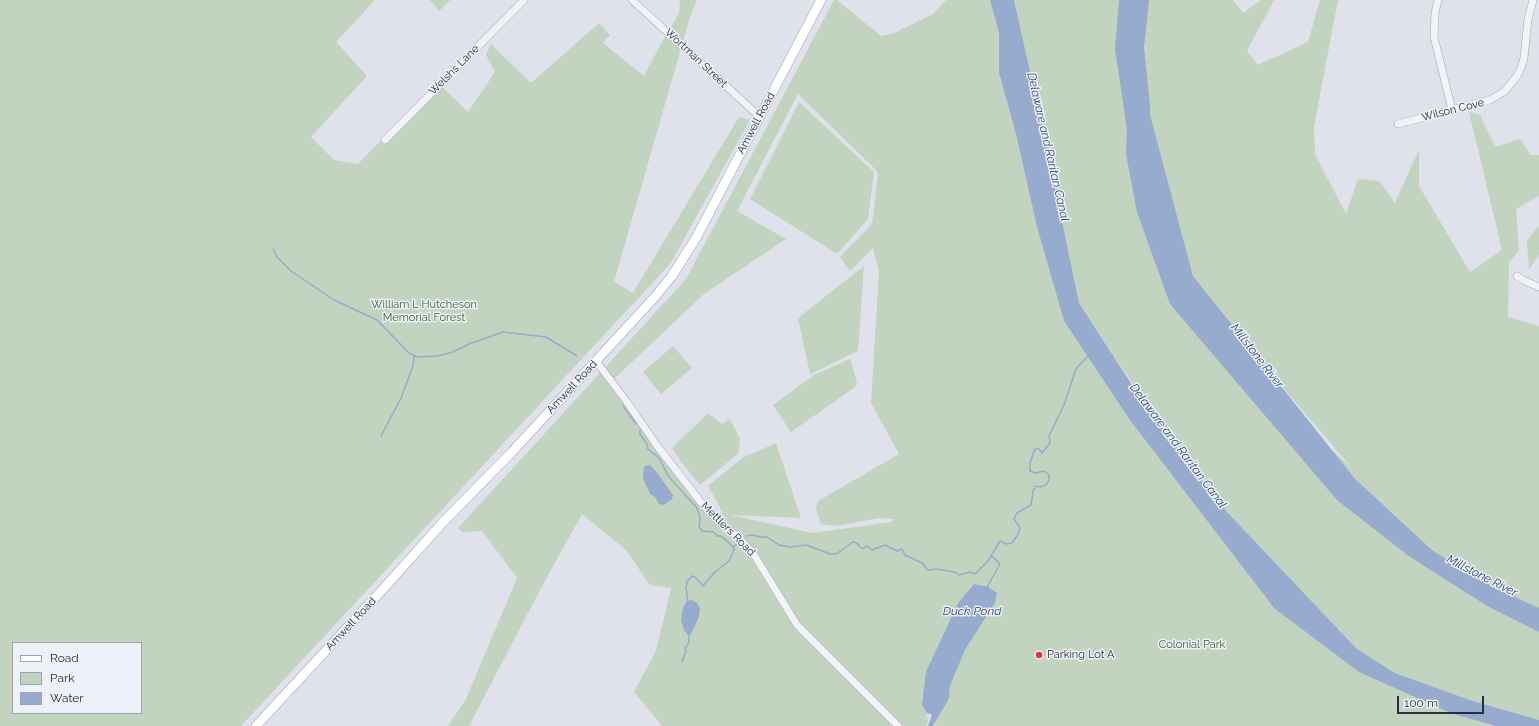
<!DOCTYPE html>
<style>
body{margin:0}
#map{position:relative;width:1539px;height:726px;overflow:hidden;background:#dfe2ea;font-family:Raleway,sans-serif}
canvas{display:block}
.legend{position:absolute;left:12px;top:642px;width:130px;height:72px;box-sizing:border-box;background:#eef1f7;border:1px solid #9ea3af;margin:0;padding:5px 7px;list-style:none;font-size:12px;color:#262e42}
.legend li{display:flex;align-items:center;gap:8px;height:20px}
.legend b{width:20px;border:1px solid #9ea3af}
.scale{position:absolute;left:1397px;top:696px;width:87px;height:18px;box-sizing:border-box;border:2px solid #262e42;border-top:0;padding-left:5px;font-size:12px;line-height:14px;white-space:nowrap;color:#262e42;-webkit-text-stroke:3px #eef1f7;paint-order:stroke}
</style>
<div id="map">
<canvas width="1539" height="726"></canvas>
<ul class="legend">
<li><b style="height:5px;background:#fff"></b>Road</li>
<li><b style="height:11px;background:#c2d4bf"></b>Park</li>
<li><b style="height:11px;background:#96abcd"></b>Water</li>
</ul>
<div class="scale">100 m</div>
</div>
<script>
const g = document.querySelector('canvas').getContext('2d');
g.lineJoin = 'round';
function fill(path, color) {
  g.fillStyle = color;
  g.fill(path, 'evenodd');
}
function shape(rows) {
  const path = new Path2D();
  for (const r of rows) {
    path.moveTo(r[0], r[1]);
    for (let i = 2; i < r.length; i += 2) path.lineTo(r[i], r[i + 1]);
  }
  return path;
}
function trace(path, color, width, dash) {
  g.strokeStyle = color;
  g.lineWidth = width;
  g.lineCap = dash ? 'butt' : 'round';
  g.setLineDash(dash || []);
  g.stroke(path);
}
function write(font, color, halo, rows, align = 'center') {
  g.font = font + ' Raleway,sans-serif';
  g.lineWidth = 3;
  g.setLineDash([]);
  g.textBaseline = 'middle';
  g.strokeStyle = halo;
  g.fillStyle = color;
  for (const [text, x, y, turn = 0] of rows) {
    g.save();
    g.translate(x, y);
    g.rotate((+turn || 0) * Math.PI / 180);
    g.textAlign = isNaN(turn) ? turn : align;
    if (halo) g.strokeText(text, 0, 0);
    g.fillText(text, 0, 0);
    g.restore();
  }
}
fill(shape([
 [0,0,375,0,336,42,367,76,311,137,334,160,358,164,437,82,468,112,495,72,486,55,491,44,531,83,599,23,610,35,603,43,644,76,664,38,679,14,680,0,697,0,690,17,614,282,633,293,739,117,750,120,670,264,241,726,0,726],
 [13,643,141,643,141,713,13,713],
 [430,0,450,0,439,11],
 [834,0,837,0,881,36,892,34,933,14,946,0,990,0,999,33,999,73,1016,134,1037,227,1064,321,1129,419,1274,608,1453,714,1496,726,934,726,948,698,950,686,965,650,995,603,922,705,927,713,928,722,926,726,662,726,634,692,656,651,671,588,650,585,626,550,582,514,540,590,469,726,448,726,466,699,517,578,482,531,462,532,458,528,686,279],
 [798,94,877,171,878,176,872,224,840,257,850,271,873,248,879,271,871,403,899,454,818,501,816,509,821,524,835,526,879,518,894,519,891,522,813,533,730,515,801,518,776,443,742,458,708,486,723,513,708,510,664,452,644,419,613,380,704,294,786,239,737,211],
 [1014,0,1233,0,1243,13,1261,0,1274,0,1247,51,1258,65,1308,42,1320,0,1338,0,1314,127,1315,154,1346,214,1358,179,1379,181,1395,203,1419,149,1419,186,1470,272,1502,250,1469,112,1480,115,1495,147,1520,139,1531,155,1539,155,1539,196,1516,209,1519,250,1509,263,1508,317,1539,326,1539,720,1470,700,1395,673,1357,649,1226,511,1152,413,1079,303,1042,124],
 [1154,131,1193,276,1265,367,1352,468,1170,304],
 [799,102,874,172,868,219,837,254,750,199],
 [1539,225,1539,254,1529,270,1527,241],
 [864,266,858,351,810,374,798,318],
 [673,346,692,368,661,394,643,372],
 [850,359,857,382,855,387,791,432,773,405,814,375],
 [708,413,722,424,730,419,740,439,738,454,700,485,682,463,672,448]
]), '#c2d4bf');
fill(shape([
 [990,0,1014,0,1042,124,1079,303,1151,414,1226,511,1357,649,1395,673,1470,700,1539,720,1539,726,1496,726,1453,714,1359,672,1274,608,1129,419,1064,321,1037,227,1016,134,999,73,999,33],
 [1119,0,1149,0,1144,48,1150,105,1150,115,1193,276,1355,479,1433,551,1493,587,1539,608,1539,632,1489,607,1410,557,1337,500,1170,304,1137,212,1126,154,1127,130,1115,49],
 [650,465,658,474,673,495,672,499,664,505,659,504,655,497,650,494,643,479,644,466],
 [974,584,988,587,997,593,995,603,965,650,950,686,949,698,944,707,933,726,928,726,932,715,927,713,922,705,926,672,958,603],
 [692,600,698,604,700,608,699,617,691,634,688,635,684,630,681,620,683,607,687,601]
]), '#96abcd');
trace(shape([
 [273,249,277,257,291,271,334,300,377,320,409,353,417,357,438,356,453,352,469,344,503,332,546,337,577,356],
 [623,406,636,424],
 [640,430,640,434,647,444,648,449,659,458,669,477,697,508,700,518,699,527,702,531,714,532,717,536,721,536,729,543,733,547,737,544],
 [381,436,401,398,413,366,414,356],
 [746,536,752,535,761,537,767,537,779,545,790,547,806,545,830,554,836,554,842,550,853,542,857,543,860,547,863,549,866,546,872,550,885,545,897,551,902,549,905,555,922,563,928,570,936,569,955,572,959,575,970,572,975,574,988,561,1000,541,1007,544,1012,543,1017,536,1020,528,1014,519,1017,513,1031,505,1033,491,1036,486,1040,487,1046,485,1049,480,1049,475,1044,471,1035,473,1030,471,1030,463,1033,454,1035,449,1039,449,1042,453,1050,443,1049,436,1064,405,1076,369,1088,356],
 [987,587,1000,564,991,555],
 [688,602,686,587,687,584,686,583,692,576,695,577,703,586,715,572,729,561,734,550,733,547],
 [682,662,686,651,685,649,689,642,689,634]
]), '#96abcd', 1.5);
const minor = shape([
 [632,0,760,117],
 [1438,0,1435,13,1434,37,1452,110],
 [1398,124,1490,100,1505,91,1517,76,1521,68,1524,58,1528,19,1533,0],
 [385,140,524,0],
 [1517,276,1523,280,1539,287],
 [596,361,627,402,658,447,703,505,714,517,741,540,753,553,797,625,898,726]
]);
const major = shape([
 [256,726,384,588,445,520,511,453,653,299,672,276,696,238,821,0]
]);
trace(minor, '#a4a8b4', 8);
trace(major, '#9da5b6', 10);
trace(minor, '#f2f3f7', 7);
trace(major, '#fff', 9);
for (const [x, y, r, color] of [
 [1039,655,4,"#db3840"]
]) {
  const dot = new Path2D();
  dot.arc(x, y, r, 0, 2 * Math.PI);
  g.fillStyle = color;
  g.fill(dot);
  trace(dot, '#eef1f7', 1.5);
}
write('11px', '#262e42', '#eef1f7', [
 ["Wortman Street",696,58,43],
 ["Welshs Lane",454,70,-45],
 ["Wilson Cove",1453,110,-14],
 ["Amwell Road",756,123,-62],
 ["Amwell Road",572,387,-47],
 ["Mettlers Road",728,529,45],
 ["Amwell Road",351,624,-47]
]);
write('11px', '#365f32', '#eef1f7', [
 ["William L Hutcheson",424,305],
 ["Memorial Forest",424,318],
 ["Colonial Park",1192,645]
]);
write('11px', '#262e42', '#eef1f7', [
 ["Parking Lot A",1047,655]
], 'left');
write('italic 12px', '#2c477a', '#eef1f7', [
 ["Delaware and Raritan Canal",1048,147,77],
 ["Millstone River",1257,356,52],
 ["Delaware and Raritan Canal",1178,446,53],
 ["Millstone River",1482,576,27],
 ["Duck Pond",972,611]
]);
</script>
